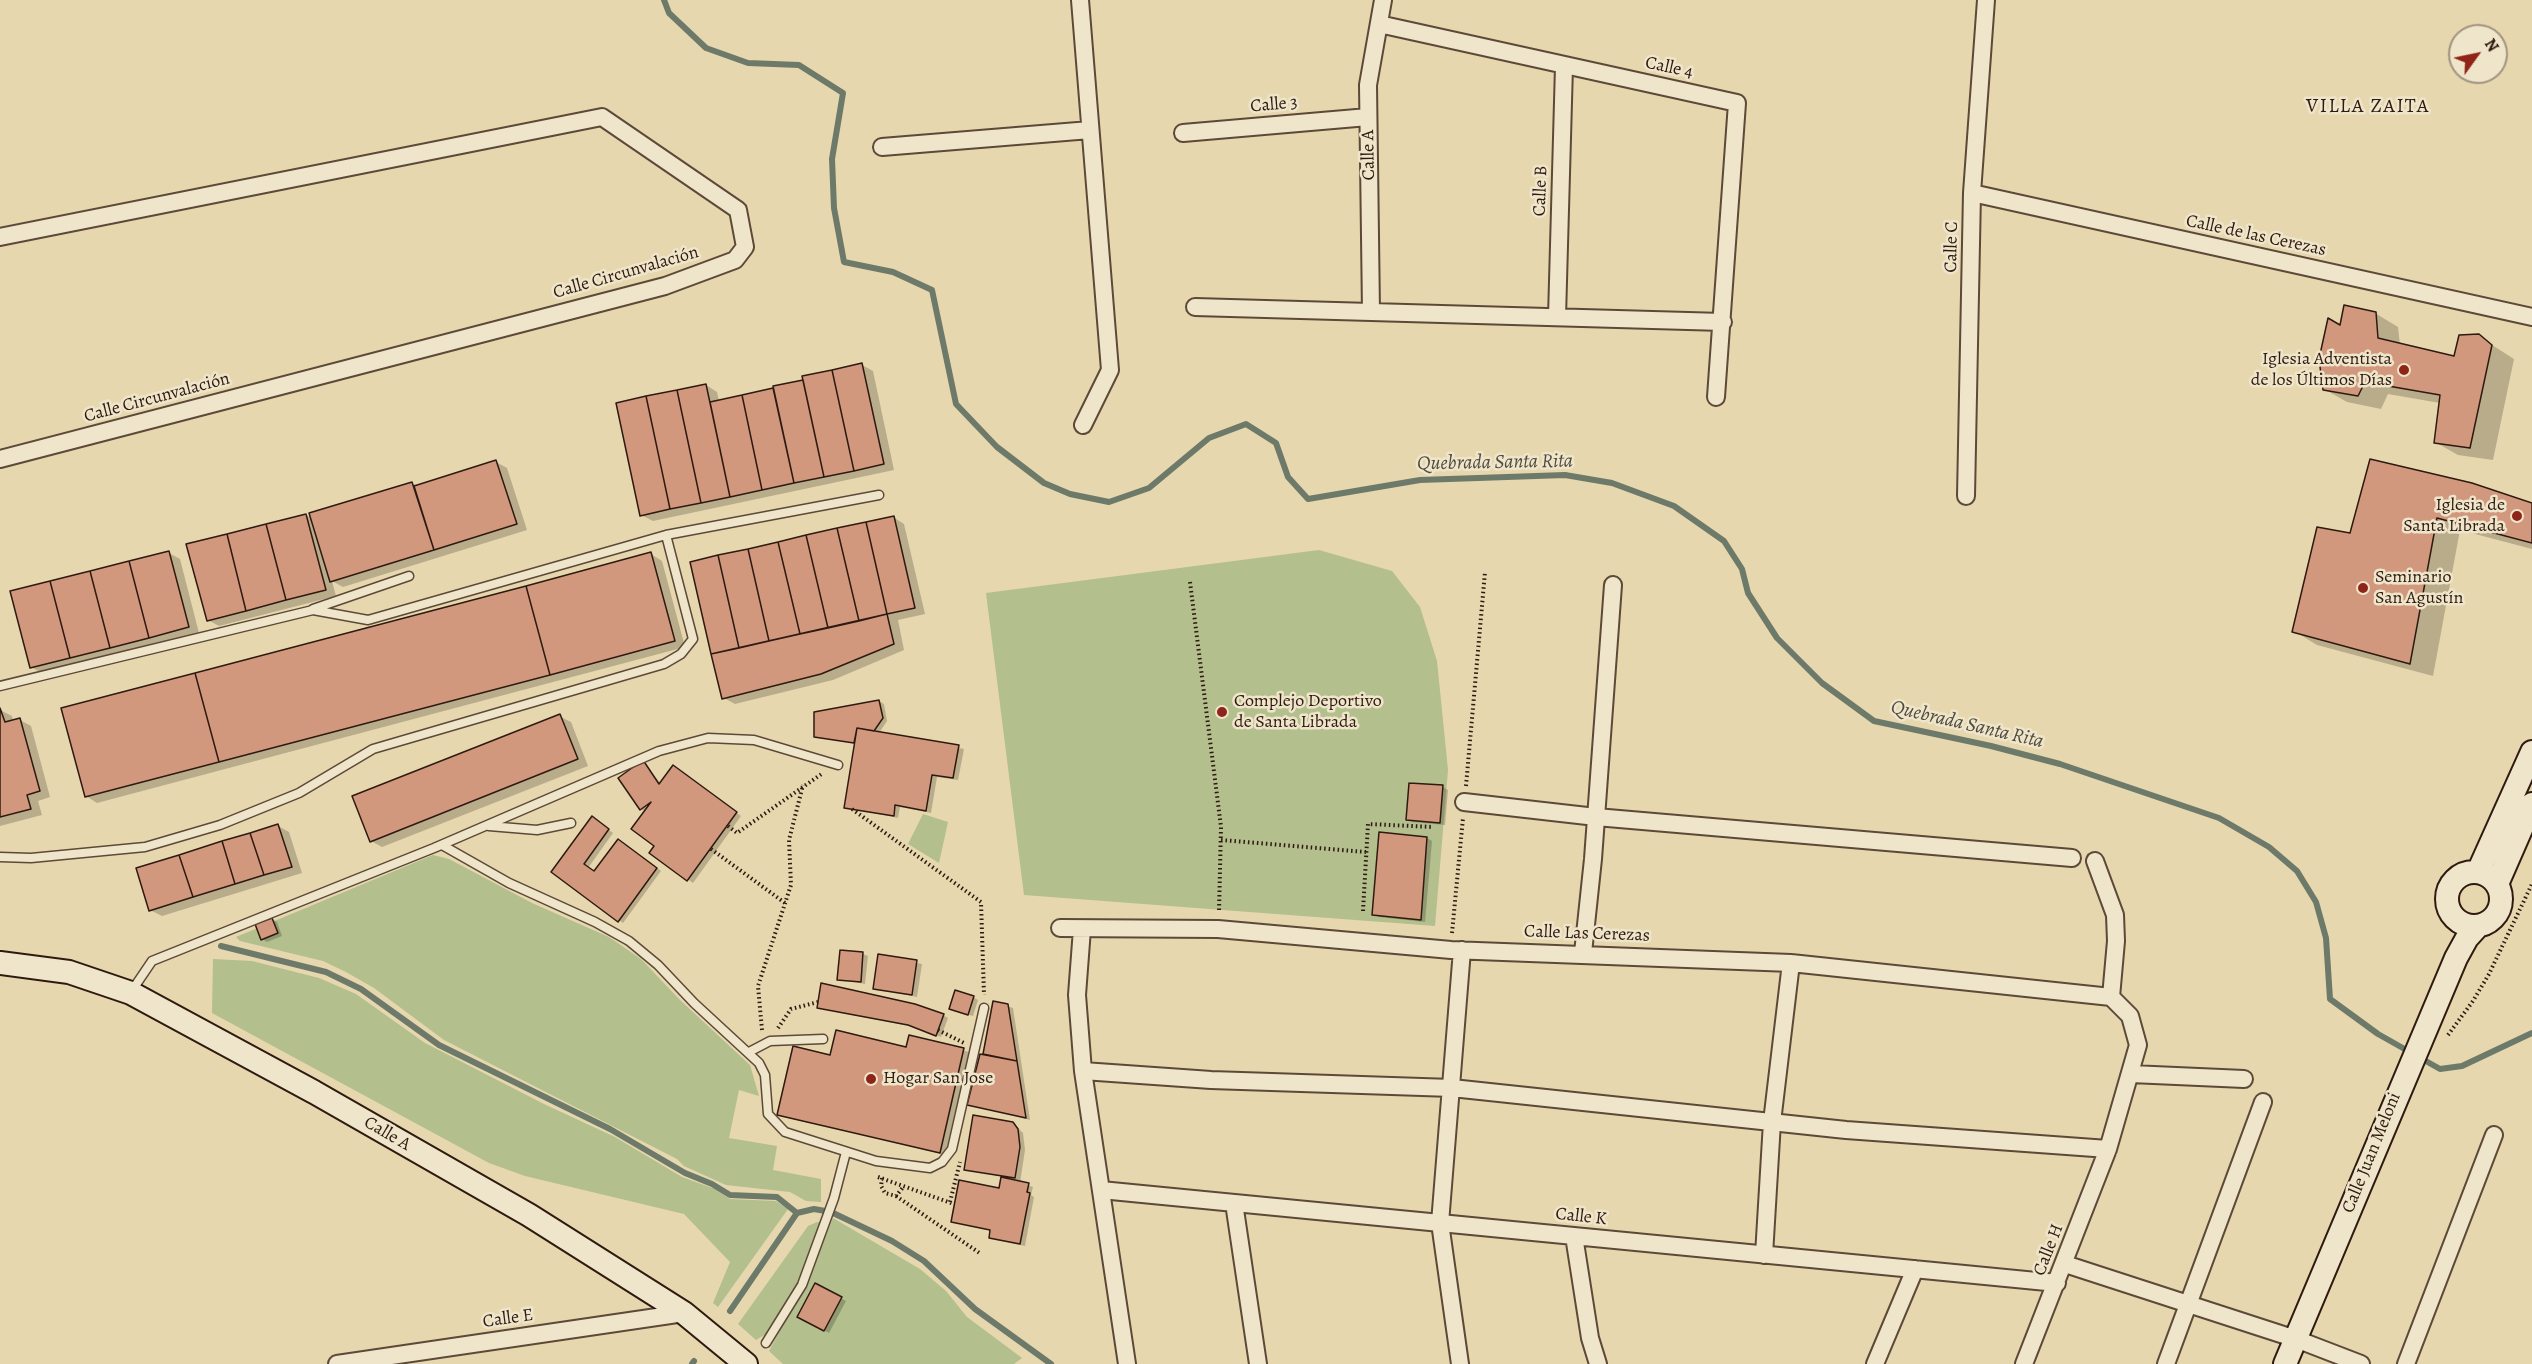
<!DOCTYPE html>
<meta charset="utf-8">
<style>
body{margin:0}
#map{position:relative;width:2532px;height:1364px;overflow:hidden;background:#e6d7ae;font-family:Alegreya,serif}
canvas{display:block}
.north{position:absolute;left:2448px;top:24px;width:60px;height:60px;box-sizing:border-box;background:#efe5ca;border:2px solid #a29480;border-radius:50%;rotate:57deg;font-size:16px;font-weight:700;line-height:24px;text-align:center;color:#2e1a10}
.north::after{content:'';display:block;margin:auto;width:21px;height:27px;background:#8f2418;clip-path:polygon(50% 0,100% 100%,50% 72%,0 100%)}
</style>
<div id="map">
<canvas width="2532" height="1364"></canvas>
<div class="north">N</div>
</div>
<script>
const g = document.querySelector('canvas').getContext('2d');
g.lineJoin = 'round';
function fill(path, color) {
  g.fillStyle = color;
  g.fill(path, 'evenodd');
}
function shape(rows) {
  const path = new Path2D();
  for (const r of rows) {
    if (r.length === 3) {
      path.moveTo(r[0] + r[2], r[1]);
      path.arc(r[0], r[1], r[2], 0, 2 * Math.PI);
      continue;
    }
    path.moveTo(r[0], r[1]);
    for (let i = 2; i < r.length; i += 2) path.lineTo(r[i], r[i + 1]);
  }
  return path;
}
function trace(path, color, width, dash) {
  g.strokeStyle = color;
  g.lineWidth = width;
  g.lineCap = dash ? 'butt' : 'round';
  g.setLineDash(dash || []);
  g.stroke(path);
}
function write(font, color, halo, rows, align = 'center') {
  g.font = font + ' Alegreya,serif';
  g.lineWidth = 5;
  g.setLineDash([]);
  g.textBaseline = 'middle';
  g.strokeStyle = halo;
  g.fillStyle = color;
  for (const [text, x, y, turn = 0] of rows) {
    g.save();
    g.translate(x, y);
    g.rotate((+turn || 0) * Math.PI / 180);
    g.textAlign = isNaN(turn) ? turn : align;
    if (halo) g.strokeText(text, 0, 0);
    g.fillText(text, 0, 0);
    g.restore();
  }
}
fill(shape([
 [1319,550,1392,571,1420,607,1437,661,1448,770,1435,926,1024,895,986,593],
 [923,814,948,822,939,863,908,844],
 [433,855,449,859,532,903,609,937,641,959,680,1000,750,1065,759,1096,739,1090,729,1138,777,1146,773,1170,821,1179,821,1202,806,1201,790,1192,726,1185,684,1166,677,1159,444,1040,374,988,346,972,323,961,240,941,236,937],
 [213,959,252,961,319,978,356,994,425,1043,544,1104,615,1137,682,1177,715,1189,730,1199,776,1201,788,1209,718,1307,713,1303,730,1262,684,1214,525,1176,489,1163,212,1013],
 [833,1218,920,1269,946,1291,967,1317,1022,1358,1014,1364,783,1364,769,1351,806,1283],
 [817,1222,821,1222,799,1280,784,1309,766,1334,756,1340,738,1324,808,1226]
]), '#b3bf8c');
fill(shape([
 [2375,313,2398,327,2400,345,2455,358,2478,336,2514,359,2493,460,2458,455,2435,442,2440,403,2388,394,2381,409,2347,402,2324,389,2341,327],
 [862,365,873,371,894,470,653,521,641,515,706,385,717,392,719,401,775,390],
 [2371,461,2532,505,2532,549,2460,530,2433,676,2317,645,2294,631,2351,535],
 [496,462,507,468,527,530,343,587,332,581,336,596,219,626,208,620,306,515,313,519,412,483,417,486],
 [893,517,904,524,925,614,898,620,904,650,833,680,735,704,724,698],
 [169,553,180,559,199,633,42,673,31,667],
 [651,554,662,561,685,647,97,803,86,796],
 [879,701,884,704,887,721,879,733,964,749,958,780,937,777,931,813,900,807,898,818,846,807,856,744,816,736],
 [0,710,12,716,13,721,20,720,31,726,50,797,38,801,42,815,0,826],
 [559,716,571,722,588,766,382,847,371,841],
 [643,762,661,784,678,770,741,816,693,883,651,853,656,846,646,812,641,809],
 [1443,787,1448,790,1445,825,1412,822,1407,819],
 [597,821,613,833,588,868,595,873,624,843,661,871,623,923,553,872],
 [278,826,289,832,302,873,162,916,150,910],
 [1381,834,1427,838,1432,841,1425,922,1379,917,1374,914],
 [272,919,277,922,282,936,267,942,262,939],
 [863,954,868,956,865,984,839,979],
 [879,956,922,964,917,997,874,988],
 [973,997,978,1000,973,1016,956,1011],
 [994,1002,1013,1008,1030,1120,969,1104,977,1066,984,1056],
 [818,1008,943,1015,948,1018,941,1037,914,1027],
 [910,1037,969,1052,945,1155,779,1114,831,1056,907,1049],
 [1013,1123,1023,1133,1025,1150,1020,1183,1033,1187,1031,1195,1034,1197,1025,1246,996,1240,991,1237,992,1231,952,1222,1000,1190,1003,1177,966,1169],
 [816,1285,846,1301,829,1333,799,1316]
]), '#0003');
trace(shape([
 [664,0,669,13,706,48,748,63,799,65,843,93,832,159,834,208,844,262,893,272,932,290,956,404,997,447,1044,483,1070,494,1109,502,1149,488,1209,438,1246,424,1276,443,1288,477,1308,499,1420,480,1565,475,1612,483,1674,506,1724,541,1742,569,1748,593,1777,638,1822,683,1874,721,1991,746,2060,764,2219,818,2269,847,2297,871,2316,902,2326,938,2330,999,2378,1034,2440,1069,2462,1066,2532,1033],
 [221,946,326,972,361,989,439,1045,610,1129,685,1173,712,1184,730,1195,777,1197,797,1213],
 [730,1311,797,1213,814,1209,831,1212,892,1241,924,1261,975,1309,1051,1364],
 [692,1364,694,1361]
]), '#6d7a69', 6);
const building = shape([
 [2344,305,2376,312,2378,338,2454,356,2459,335,2479,334,2492,345,2470,448,2434,443,2440,395,2365,382,2358,396,2323,390,2319,359,2328,318,2340,325,2344,305],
 [862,363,884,464,854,471,832,370,862,363],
 [832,370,854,471,824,477,802,376,832,370],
 [803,380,824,477,794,483,773,386,803,380],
 [706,384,730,497,701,503,677,390,706,384],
 [773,388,794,483,762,490,742,395,773,388],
 [677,390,701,503,670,509,646,396,677,390],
 [742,395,762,490,730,497,710,402,742,395],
 [646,396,670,509,640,516,616,403,646,396],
 [2370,459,2472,483,2532,503,2532,543,2437,518,2410,664,2292,632,2317,527,2350,533,2370,459],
 [496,460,517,524,434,550,414,486,496,460],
 [412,482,434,550,330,582,309,513,412,482],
 [306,514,326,590,286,600,266,524,306,514],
 [894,516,915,608,887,614,866,522,894,516],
 [866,522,887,614,859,621,837,528,866,522],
 [266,524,286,600,246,611,227,534,266,524],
 [837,528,859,621,828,628,806,535,837,528],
 [227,534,246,611,207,621,186,544,227,534],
 [806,535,828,628,800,634,778,542,806,535],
 [778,542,800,634,769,641,748,549,778,542],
 [748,549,769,641,739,648,718,555,748,549],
 [169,551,189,627,149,638,129,561,169,551],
 [651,552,675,641,550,675,526,586,651,552],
 [718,555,739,648,711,654,690,562,718,555],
 [129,561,149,638,110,648,90,571,129,561],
 [90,571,110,648,70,658,50,581,90,571],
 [50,581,70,658,30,668,10,591,50,581],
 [526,586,550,675,219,762,195,673,526,586],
 [887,614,894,644,821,674,722,699,711,654,887,614],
 [195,673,219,762,85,797,61,708,195,673],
 [879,700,883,718,874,731,857,728,854,743,814,737,814,712,879,700],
 [0,708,5,722,20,718,40,791,27,795,31,809,0,817,0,708],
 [560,714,578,759,370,842,352,796,560,714],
 [857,728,959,745,953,778,932,775,926,811,895,805,894,816,844,808,857,728],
 [643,760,659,784,673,765,737,812,687,881,649,853,654,846,631,829,651,802,640,810,618,778,643,760],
 [1409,783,1443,785,1440,823,1406,820,1409,783],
 [592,816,609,829,584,864,594,871,618,839,657,868,618,922,551,872,592,816],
 [278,824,292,867,264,875,250,833,278,824],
 [1379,832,1427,837,1421,920,1372,915,1379,832],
 [250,833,264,875,235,884,222,841,250,833],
 [222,841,235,884,193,897,179,855,222,841],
 [179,855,193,897,149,911,136,868,179,855],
 [272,918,278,933,261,940,255,924,272,918],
 [840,950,863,952,861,982,837,980,840,950],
 [878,954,917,960,912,995,873,989,878,954],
 [821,983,915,1004,944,1014,936,1036,908,1025,817,1008,821,983],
 [955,990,974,996,968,1015,949,1009,955,990],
 [993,1001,1008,1004,1017,1061,983,1054,993,1001],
 [836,1030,906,1047,909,1035,964,1048,940,1153,777,1115,793,1046,830,1055,836,1030],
 [980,1054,1017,1061,1026,1118,967,1105,980,1054],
 [973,1115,1013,1122,1018,1129,1020,1147,1015,1178,964,1170,973,1115],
 [1001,1177,1029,1183,1027,1192,1030,1193,1020,1244,989,1238,990,1230,951,1222,959,1180,999,1188,1001,1177],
 [815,1283,842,1297,824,1331,797,1317,815,1283]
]);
fill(building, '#d1987e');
trace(building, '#2e1a10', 1.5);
const lane = shape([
 [313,609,409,576],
 [0,686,313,610,368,620,666,535,879,495],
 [489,826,537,830,571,823],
 [442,845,509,883,595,922,629,941,658,965,694,1003,759,1063,765,1075,768,1114,785,1132,876,1161,930,1168,942,1162,952,1149,984,1008],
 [0,857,31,858,145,847,220,825,299,793,373,749,664,664,681,654,693,639,666,535],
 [131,992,152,961,434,848,659,751,708,738,754,740,838,765],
 [749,1052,770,1041,823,1039],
 [766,1343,802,1285,834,1198,846,1152]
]);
const street = shape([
 [1080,0,1110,370,1083,425],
 [1379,24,1737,103,1716,397],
 [1183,133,1368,117],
 [882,147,1090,130],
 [1972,193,2532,317],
 [0,237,602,117,738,210,745,247,735,260,665,286,0,459],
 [1195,307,1723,322],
 [1371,312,1368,85,1383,0],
 [1557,317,1564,66],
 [1966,496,1972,193,1986,0],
 [1464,802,1596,817,2072,858],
 [1060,928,1218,929,1451,950,1791,963,2111,997],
 [1082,929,1077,995,1083,1071,1127,1364],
 [1583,953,1593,859,1613,585],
 [1083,1071,1211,1080,1452,1088,1846,1130,2108,1149],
 [2131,1074,2244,1079],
 [1101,1190,2057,1283],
 [1234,1203,1258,1364],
 [1574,1236,1590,1338,1598,1364],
 [1764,1255,1772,1122,1791,963],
 [2065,1264,2296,1339,2361,1364],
 [337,1364,684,1313],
 [1460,1364,1440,1223,1462,950],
 [1875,1364,1915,1269],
 [2024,1364,2108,1149,2138,1045,2130,1016,2111,997,2116,941,2115,915,2095,861],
 [2166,1364,2263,1102],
 [2406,1364,2494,1135]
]);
const secondary = shape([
 [2474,899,27],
 [2478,872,2532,752],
 [2497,884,2532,804],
 [0,963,69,972,131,993,314,1092,529,1215,684,1313,746,1364],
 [2285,1364,2456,958,2467,938,2477,927]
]);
trace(lane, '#5c4938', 11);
trace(street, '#5c4938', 20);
trace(secondary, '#2e1a10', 26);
trace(shape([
 [1190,582,1221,827,1219,912],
 [1466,786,1485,572],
 [852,809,981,902,984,995],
 [728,826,737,833,823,773],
 [1221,840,1366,852],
 [711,849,785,903],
 [1363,911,1368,824,1433,827],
 [1452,933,1463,818],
 [778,1028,791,1009,818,1002],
 [762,1030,758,986,791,885,789,840,803,785],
 [938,1030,964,1043],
 [2448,1035,2473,1001,2489,974,2532,884],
 [878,1177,954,1204],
 [882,1178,881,1186,885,1193,896,1196,904,1186],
 [896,1196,981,1254],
 [950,1202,960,1162]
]), '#2e1a10', 4, [1.5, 3]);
trace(lane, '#efe5ca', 8);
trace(street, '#efe5ca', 16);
trace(secondary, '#efe5ca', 22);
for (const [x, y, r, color] of [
 [2404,370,6,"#8f2418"],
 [2517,516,6,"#8f2418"],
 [2363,588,6,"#8f2418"],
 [1222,712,6,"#8f2418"],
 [871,1079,6,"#8f2418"]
]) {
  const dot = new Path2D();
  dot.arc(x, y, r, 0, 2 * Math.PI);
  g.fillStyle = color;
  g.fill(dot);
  trace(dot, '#efe5ca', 2);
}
write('18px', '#2e1a10', '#efe5ca', [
 ["Calle 4",1669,68,12],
 ["Calle 3",1274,105,-5],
 ["Calle A",1369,155,-91],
 ["Calle B",1541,191,-88],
 ["Calle de las Cerezas",2256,236,12],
 ["Calle C",1952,247,-89],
 ["Calle Circunvalación",626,273,-16],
 ["Calle Circunvalación",157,398,-15],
 ["Calle Las Cerezas",1587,934,2],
 ["Calle A",387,1134,30],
 ["Calle Juan Meloni",2372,1153,-68],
 ["Calle K",1581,1217,6],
 ["Calle H",2049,1250,-69],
 ["Calle E",508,1319,-8]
]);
write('18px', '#2e1a10', '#efe5ca', [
 ["Iglesia Adventista",2392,360,"right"],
 ["de los Últimos Días",2392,381,"right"],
 ["Iglesia de",2505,506,"right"],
 ["Santa Librada",2505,527,"right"],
 ["Seminario",2375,578],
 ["San Agustín",2375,599],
 ["Complejo Deportivo",1234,702],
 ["de Santa Librada",1234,723],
 ["Hogar San Jose",883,1079]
], 'left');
g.letterSpacing = '1.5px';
write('20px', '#2e1a10', '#efe5ca', [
 ["VILLA ZAITA",2368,107]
]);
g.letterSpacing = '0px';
write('italic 20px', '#4e4a3d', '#efe5ca', [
 ["Quebrada Santa Rita",1495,463,-1],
 ["Quebrada Santa Rita",1967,725,13]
]);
</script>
